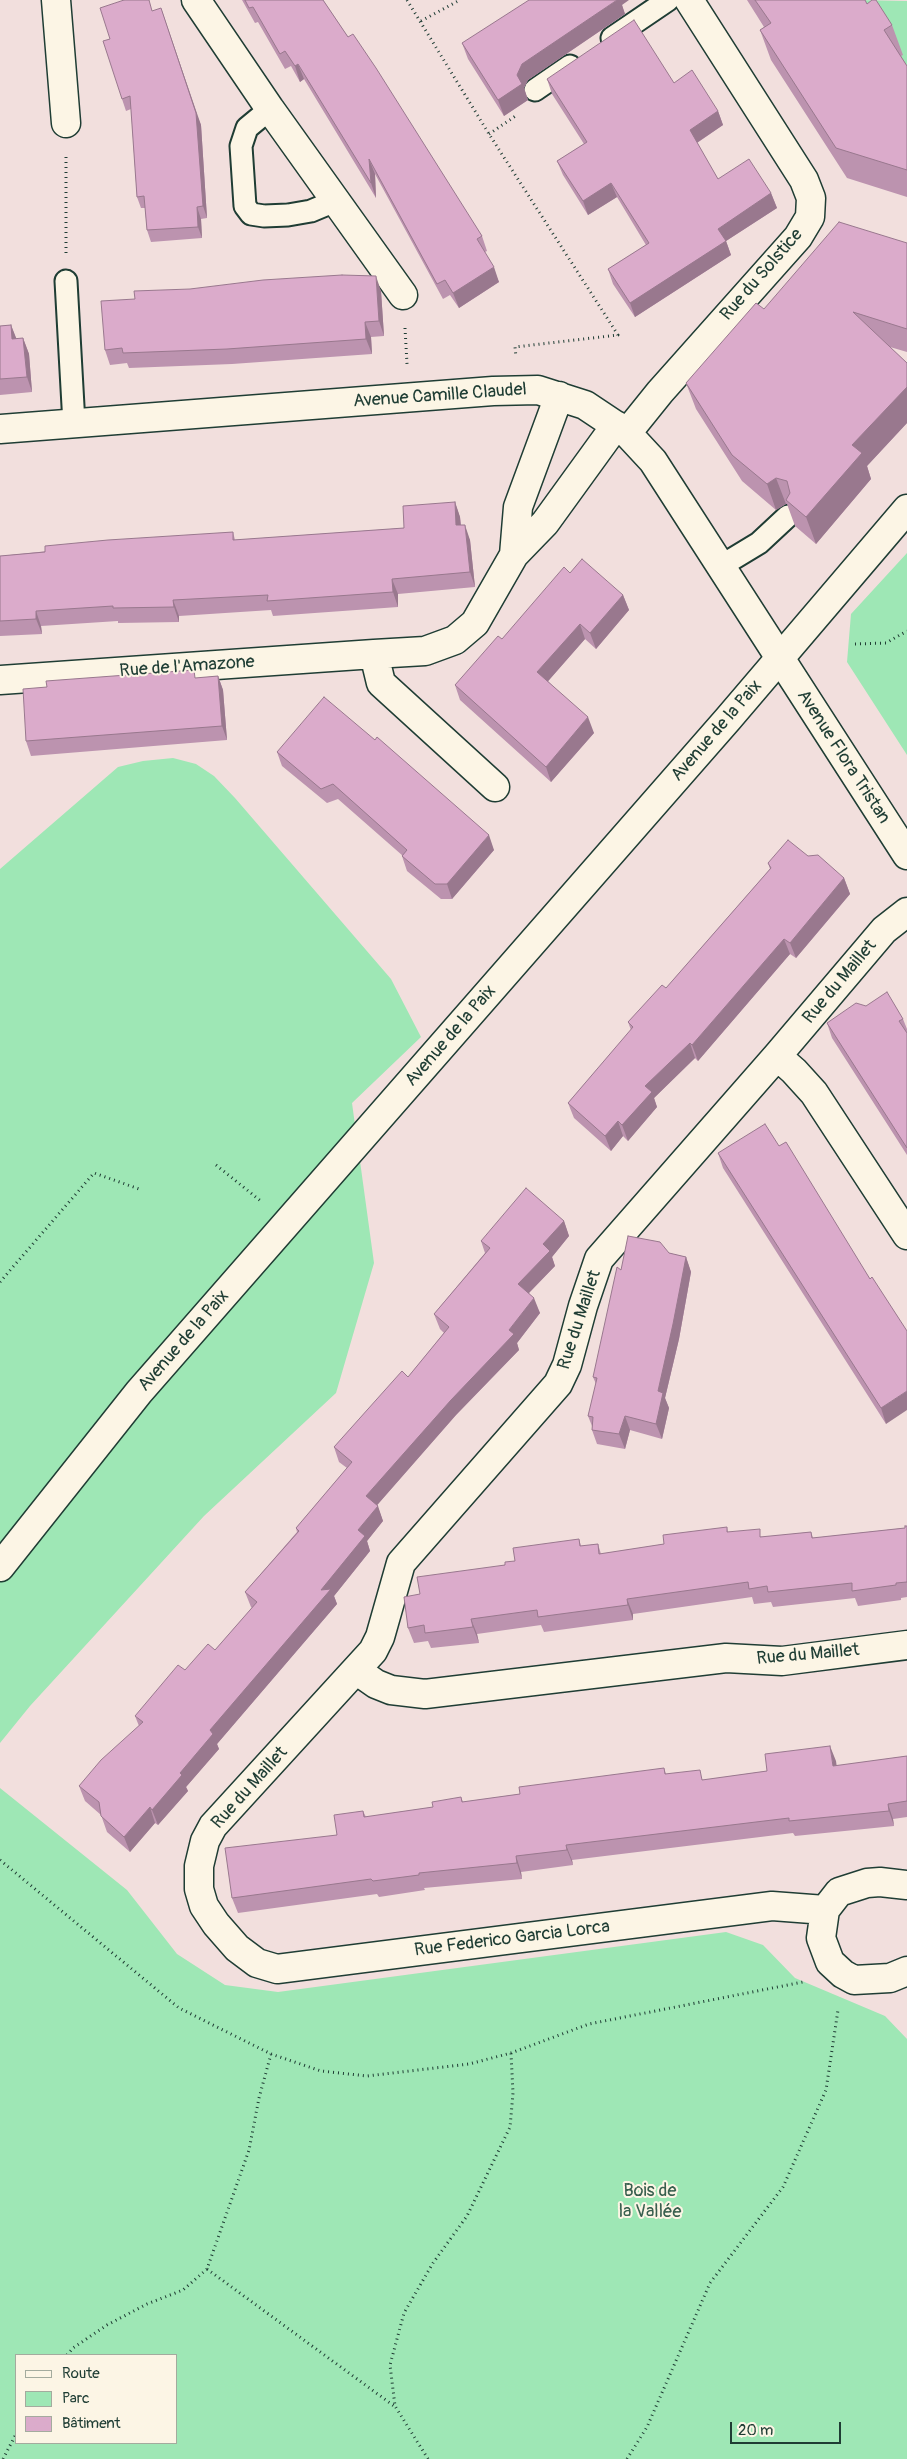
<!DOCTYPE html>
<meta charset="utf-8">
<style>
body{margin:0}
#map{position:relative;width:907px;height:2459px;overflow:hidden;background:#f2dfdd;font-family:Pangolin,sans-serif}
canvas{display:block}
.legend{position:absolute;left:15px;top:2354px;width:162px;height:90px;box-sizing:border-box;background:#fcf5e5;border:1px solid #a4ab9e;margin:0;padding:6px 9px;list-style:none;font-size:15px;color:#1f3d34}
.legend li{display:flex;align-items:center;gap:10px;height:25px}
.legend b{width:25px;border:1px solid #a4ab9e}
.scale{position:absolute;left:730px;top:2422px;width:111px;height:22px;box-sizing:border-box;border:2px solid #1f3d34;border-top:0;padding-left:6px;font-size:15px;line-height:18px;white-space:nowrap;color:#1f3d34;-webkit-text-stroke:4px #fcf5e5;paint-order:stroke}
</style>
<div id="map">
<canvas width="907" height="2459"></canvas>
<ul class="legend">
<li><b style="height:6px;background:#fcf5e5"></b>Route</li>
<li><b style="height:14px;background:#9ee7b5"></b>Parc</li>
<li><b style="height:14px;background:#dbabcb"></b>Bâtiment</li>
</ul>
<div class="scale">20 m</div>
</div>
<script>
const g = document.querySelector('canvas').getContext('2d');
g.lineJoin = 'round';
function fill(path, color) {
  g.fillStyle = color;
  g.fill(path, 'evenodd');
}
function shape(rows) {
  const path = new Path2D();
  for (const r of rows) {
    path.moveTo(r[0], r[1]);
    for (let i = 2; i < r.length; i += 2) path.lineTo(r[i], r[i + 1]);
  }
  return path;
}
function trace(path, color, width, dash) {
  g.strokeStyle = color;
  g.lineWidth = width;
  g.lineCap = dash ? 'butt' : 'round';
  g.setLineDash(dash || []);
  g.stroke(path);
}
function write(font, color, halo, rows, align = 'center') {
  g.font = font + ' Pangolin,sans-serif';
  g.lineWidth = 4;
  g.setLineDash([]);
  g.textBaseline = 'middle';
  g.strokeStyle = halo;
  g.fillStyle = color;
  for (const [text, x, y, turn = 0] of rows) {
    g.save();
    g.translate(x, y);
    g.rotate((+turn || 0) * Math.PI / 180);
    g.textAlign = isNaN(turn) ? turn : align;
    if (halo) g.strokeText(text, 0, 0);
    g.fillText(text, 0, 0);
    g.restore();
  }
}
fill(shape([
 [856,0,907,1,907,79],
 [907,553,907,755,847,662,851,614],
 [173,758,196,764,214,776,235,798,391,979,421,1037,352,1103,374,1263,336,1393,204,1516,30,1706,0,1743,0,869,118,767,143,761],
 [0,1788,127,1890,177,1954,225,1985,278,1992,726,1932,763,1945,795,1978,885,2016,907,2039,907,2459,0,2459],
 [16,2355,176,2355,176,2443,16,2443]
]), '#9ee7b5');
const lane = shape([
 [612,38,668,0],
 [535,90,570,66],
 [270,109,247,128,241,146,245,206,251,214,264,216,288,215,311,211,323,206,334,197],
 [66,281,74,424],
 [721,566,759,543,788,516]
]);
const street = shape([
 [56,0,66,123],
 [196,0,270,109,403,295],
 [0,429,493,391,538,390,585,405,627,433,653,461,907,855],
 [627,433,660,392,798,237,810,217,811,198,804,180,689,0],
 [514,555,518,507,559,396],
 [374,654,425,651,455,640,475,623,514,555,545,523,616,425],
 [0,680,374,654,381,683,495,787],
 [777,1056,794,1071,814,1093,907,1235],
 [356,1670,376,1684,391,1690,425,1694,726,1658,782,1661,907,1645],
 [907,1885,880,1882,867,1883,839,1892,825,1910,821,1938,830,1962,843,1974,854,1980,890,1978,907,1971],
 [825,1910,772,1906,277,1969,257,1963,237,1948,216,1924,204,1906,199,1889,199,1866,205,1841,213,1826,373,1651,380,1637,401,1563,558,1384,567,1365,583,1306,599,1259,777,1056,884,930,907,912]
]);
const secondary = shape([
 [0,1567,139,1392,728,719,907,509]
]);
trace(lane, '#1f3d34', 25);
trace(street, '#1f3d34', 31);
trace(secondary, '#1f3d34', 31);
trace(shape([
 [407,0,489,134,618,335,515,347,516,357],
 [421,21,460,0],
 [489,134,517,115],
 [66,253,66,154],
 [405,328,407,364],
 [855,644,886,643,907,631],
 [216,1165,262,1202],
 [0,1282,94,1173,142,1190],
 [0,1860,179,2008,271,2054,321,2071,367,2076,469,2064,511,2053,589,2024,803,1982],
 [207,2269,394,2406],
 [67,2355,73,2348,107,2325,147,2304,183,2290,207,2269,249,2150,259,2098,271,2054],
 [3,2459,16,2434],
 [428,2459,395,2406,390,2365,404,2313,433,2263,467,2216,510,2127,513,2093,511,2053],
 [627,2459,647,2427,710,2283,783,2187,826,2090,838,2010]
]), '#1f3d34', 3, [1, 4]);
trace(lane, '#fcf5e5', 21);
trace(street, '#fcf5e5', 28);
trace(secondary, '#fcf5e5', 28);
fill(shape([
 [242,0,323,0,482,236,487,251,485,252,499,282,459,308,450,295,443,299,375,174,376,198,304,79,300,82,291,66,285,69,258,22,255,23],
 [747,0,865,0,867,4,892,25,903,55,901,56,907,66,907,197,847,178,771,60,760,30,764,27],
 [622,5,625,14,528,80,524,88,528,100,504,116,468,59,462,43],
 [153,11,201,125,207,218,201,219,202,238,151,242,147,230,145,208,141,208,137,197,131,109,126,111,122,99,110,39],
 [547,79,674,83,718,111,723,125,697,143,718,179,771,193,777,208,726,241,731,255,635,317,613,284,608,269,646,245,617,197,588,215,563,175,557,161,584,144,552,94],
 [907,243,907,352,890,347,907,363,907,423,867,466,871,479,816,544,795,526,787,504,786,504,776,510,742,481,696,409,686,383,764,309],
 [381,291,384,336,371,337,372,354,232,364,129,368,127,363,110,365,105,350],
 [11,325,16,339,23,338,29,354,32,392,0,395,0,326],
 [455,502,460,517,461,525,470,540,475,587,398,594,398,607,273,616,271,610,179,616,179,622,118,623,118,621,41,626,42,634,0,636,0,556,233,532,235,540,404,528],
 [570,573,623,595,629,610,596,649,585,639,548,681,594,733,551,782,460,700,455,685],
 [218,676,223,690,227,740,31,756,26,741,197,678],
 [375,740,494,850,452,899,441,899,407,871,402,856,403,856,338,799,327,803,282,766,277,752],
 [808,856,844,878,850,894,796,958,790,954,698,1061,695,1058,654,1098,657,1107,628,1141,623,1136,611,1151,574,1118,568,1103,631,1030,628,1022,666,988,770,869,768,863],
 [866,1006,903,1019,907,1029,907,1155,832,1038,827,1023],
 [779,1146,870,1279,886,1424,723,1168,718,1153],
 [564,1221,569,1236,552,1257,555,1266,529,1293,540,1313,517,1343,519,1350,456,1415,377,1505,383,1521,367,1541,370,1551,334,1596,337,1604,217,1744,219,1749,186,1787,188,1791,158,1825,155,1823,130,1852,107,1832,101,1815,85,1801,79,1786,139,1726,135,1716,185,1670,215,1650,252,1608,251,1607,245,1592,297,1532,296,1528,347,1468,339,1462,334,1447,408,1377,444,1333,440,1329,434,1314,485,1253,481,1241],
 [669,1253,686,1257,691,1272,679,1339,665,1398,669,1408,662,1439,630,1430,625,1449,597,1444,592,1430,592,1426,588,1416,596,1384,593,1377],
 [907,1526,907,1597,901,1598,901,1600,858,1606,855,1598,773,1607,771,1602,754,1604,752,1597,633,1614,633,1620,544,1632,541,1625,477,1634,479,1643,431,1648,428,1641,414,1643,408,1628,420,1594,579,1539,581,1546,598,1544,601,1554,664,1544,727,1527,728,1532,763,1537,811,1532,813,1538,905,1528],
 [907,1756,907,1817,893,1819,894,1826,795,1836,793,1833,572,1860,573,1865,521,1872,522,1879,424,1888,425,1890,379,1897,377,1894,238,1913,232,1898,337,1835,363,1811,366,1817,433,1807,461,1797,463,1802,520,1794,664,1768,666,1774,704,1780,836,1761,836,1766]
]), '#bc93af');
fill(shape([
 [617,0,629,0,622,5,625,14,528,80,524,88,528,100,504,116,498,100,517,75,522,64],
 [161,8,201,125,207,218,203,206],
 [298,64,304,79,300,82,295,66],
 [718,111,723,125,695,144,690,130],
 [369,159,375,174,376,198,371,183],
 [611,183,617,197,588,215,583,201],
 [771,193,777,208,726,241,731,255,635,317,630,303,718,229],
 [197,207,201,219,202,238,198,227],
 [494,267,499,282,459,308,453,293],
 [376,276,381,291,384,336,379,321],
 [365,322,371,337,372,354,366,339],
 [11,325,17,340,12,339],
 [23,338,29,354,32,392,27,377],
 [907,387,907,423,867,466,871,479,816,544,806,517,852,445],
 [776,478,786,504,776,510,767,484],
 [455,502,460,517,462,540,456,525],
 [465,525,470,540,475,587,470,572],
 [392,579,398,594,398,607,393,592],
 [623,595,629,610,596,649,590,633],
 [173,600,179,616,179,622,174,607],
 [36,611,41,626,42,634,36,619],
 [580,624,585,639,543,687,537,672],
 [218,676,223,690,227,740,222,726],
 [588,717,594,733,551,782,546,767],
 [489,835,494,850,452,899,447,884],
 [844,878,850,894,796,958,790,943],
 [784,939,790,954,698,1061,692,1045],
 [690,1043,695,1058,654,1098,657,1107,628,1141,622,1125,645,1086],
 [618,1121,623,1136,611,1151,605,1136],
 [564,1221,569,1236,552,1257,555,1266,523,1299,518,1284,543,1244],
 [686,1257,691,1272,679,1339,665,1398,669,1408,662,1439,656,1424,658,1391],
 [534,1298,540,1313,517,1343,519,1350,456,1415,372,1511,366,1496,509,1330],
 [907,1391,907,1410,886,1424,881,1408],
 [625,1416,630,1430,625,1449,619,1434],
 [378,1506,383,1521,367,1541,370,1551,334,1596,337,1604,217,1744,219,1749,186,1787,188,1791,158,1825,152,1810,180,1773,210,1730,321,1590,358,1530],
 [627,1599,633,1614,633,1620,628,1605],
 [471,1619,477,1634,479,1643,473,1627],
 [830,1746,836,1761,839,1782,833,1766],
 [888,1804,893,1819,894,1826,889,1811],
 [150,1807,155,1823,130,1852,124,1837],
 [566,1845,572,1860,573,1865,567,1850],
 [516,1856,521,1872,522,1879,517,1863]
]), '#99788e');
const building = shape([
 [124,0,149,0,152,11,161,8,196,113,203,206,197,207,198,227,147,230,144,196,137,197,130,96,122,99,103,41,110,39,100,8,124,0],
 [245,0,323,0,348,37,353,34,376,68,482,236,477,239,494,267,453,293,445,280,437,284,369,159,371,183,298,64,295,66,285,51,280,54,253,7,249,8,245,0],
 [529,0,617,0,522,64,517,75,522,84,498,100,462,43,529,0],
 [755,0,865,0,867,4,872,0,876,0,892,25,884,30,907,66,907,170,836,148,760,30,771,23,755,0],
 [634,20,674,83,692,70,718,111,690,130,718,179,749,159,771,193,718,229,726,241,630,303,608,269,649,243,611,183,583,201,557,161,587,142,547,79,634,20],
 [839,222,907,243,907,329,853,312,907,363,907,387,852,445,862,453,806,517,786,500,790,493,787,481,776,478,767,484,732,455,686,383,756,303,764,309,839,222],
 [342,275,376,276,379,321,365,322,366,339,227,349,123,353,122,348,105,350,101,301,135,299,134,291,190,289,263,280,342,275],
 [11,325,12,339,23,338,27,377,0,379,0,326,11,325],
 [455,502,456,525,465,525,470,572,392,579,393,592,267,601,268,595,173,600,174,607,113,608,113,606,36,611,36,619,0,621,0,556,45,552,45,546,108,540,233,532,233,540,404,528,403,506,455,502],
 [582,559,623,595,590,633,580,624,537,672,588,717,546,767,455,685,498,636,502,639,564,567,570,573,582,559],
 [194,670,195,678,218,676,222,726,26,741,23,689,47,687,46,681,194,670],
 [324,697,375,740,377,737,489,835,447,884,435,884,402,856,407,850,333,784,321,789,277,752,324,697],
 [788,840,808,856,818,855,844,878,790,943,784,939,692,1045,690,1043,645,1086,652,1092,622,1125,618,1121,605,1136,568,1103,633,1027,628,1022,662,985,666,988,771,868,768,863,788,840],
 [887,992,903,1019,899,1021,907,1033,907,1148,827,1023,856,1003,866,1006,887,992],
 [765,1124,779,1146,786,1142,870,1279,872,1277,907,1331,907,1391,881,1408,718,1153,765,1124],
 [526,1188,564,1221,543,1244,550,1251,518,1284,534,1298,509,1330,514,1334,451,1400,366,1496,378,1506,358,1530,365,1536,321,1590,331,1589,210,1730,213,1734,180,1773,182,1775,152,1810,150,1807,124,1837,101,1816,99,1802,79,1786,101,1760,143,1722,135,1716,178,1665,185,1670,208,1644,215,1650,257,1602,245,1592,299,1531,296,1528,352,1462,334,1447,402,1371,408,1377,449,1327,434,1314,490,1248,481,1241,526,1188],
 [628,1236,660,1242,669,1253,686,1257,673,1324,658,1391,663,1393,656,1424,625,1416,619,1434,592,1430,593,1417,588,1416,597,1378,593,1377,617,1267,621,1270,628,1236],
 [905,1526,907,1526,907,1582,896,1583,896,1585,852,1591,852,1583,768,1592,767,1586,749,1589,748,1582,627,1599,628,1605,538,1617,537,1610,471,1619,473,1627,425,1633,424,1625,408,1628,404,1597,420,1594,417,1577,505,1565,505,1562,515,1561,513,1548,579,1539,580,1546,598,1544,599,1554,664,1544,663,1535,727,1527,727,1532,760,1529,760,1537,811,1532,812,1538,905,1528,905,1526],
 [830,1746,833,1766,907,1756,907,1801,888,1804,889,1811,789,1821,789,1818,566,1845,567,1850,516,1856,517,1863,419,1873,419,1875,373,1881,371,1879,232,1898,225,1848,337,1835,334,1815,363,1811,364,1817,433,1807,432,1802,461,1797,462,1802,520,1794,519,1787,664,1768,665,1774,700,1770,702,1780,767,1771,765,1754,830,1746]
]);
fill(building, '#dbabcb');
trace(building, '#99788e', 1);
write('18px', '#1f3d34', '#fcf5e5', [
 ["Rue du Solstice",762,275,-49],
 ["Avenue Camille Claudel",440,396,-4],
 ["Rue de l'Amazone",187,667,-4],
 ["Avenue de la Paix",717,731,-49],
 ["Avenue Flora Tristan",843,757,57],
 ["Rue du Maillet",840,982,-50],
 ["Avenue de la Paix",451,1036,-49],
 ["Rue du Maillet",580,1320,-72],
 ["Avenue de la Paix",184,1341,-49],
 ["Rue du Maillet",808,1655,-5],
 ["Rue du Maillet",250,1788,-48],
 ["Rue Federico Garcia Lorca",512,1939,-7]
]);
write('18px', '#385f4e', '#fcf5e5', [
 ["Bois de",650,2191],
 ["la Vallée",650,2212]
]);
</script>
